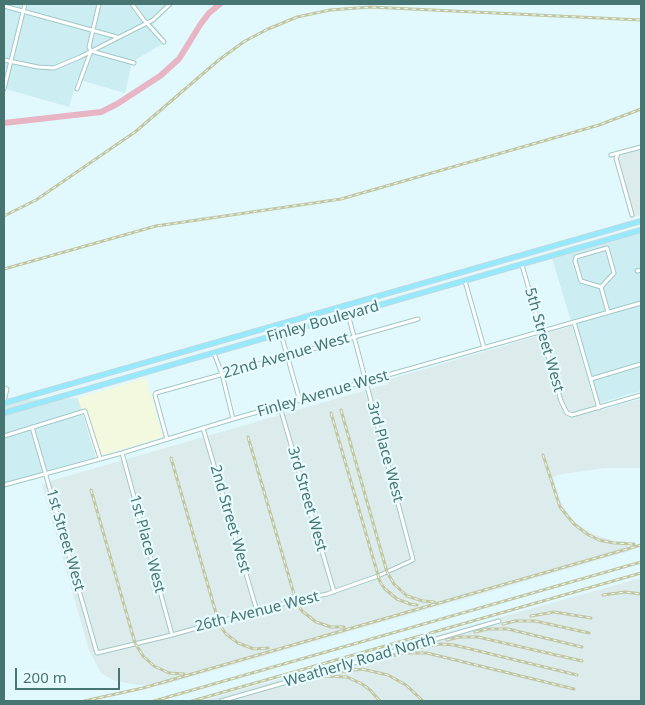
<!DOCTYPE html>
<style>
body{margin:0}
#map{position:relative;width:645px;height:705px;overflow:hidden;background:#e1f8fd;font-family:"Noto Sans",sans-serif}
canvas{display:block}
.frame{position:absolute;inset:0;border:5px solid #477572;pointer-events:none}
.scale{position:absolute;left:15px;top:668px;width:105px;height:22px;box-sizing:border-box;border:2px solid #477572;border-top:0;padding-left:6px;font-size:15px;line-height:18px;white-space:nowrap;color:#477572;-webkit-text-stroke:4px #e8fbff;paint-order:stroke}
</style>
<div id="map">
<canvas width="645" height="705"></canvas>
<div class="frame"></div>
<div class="scale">200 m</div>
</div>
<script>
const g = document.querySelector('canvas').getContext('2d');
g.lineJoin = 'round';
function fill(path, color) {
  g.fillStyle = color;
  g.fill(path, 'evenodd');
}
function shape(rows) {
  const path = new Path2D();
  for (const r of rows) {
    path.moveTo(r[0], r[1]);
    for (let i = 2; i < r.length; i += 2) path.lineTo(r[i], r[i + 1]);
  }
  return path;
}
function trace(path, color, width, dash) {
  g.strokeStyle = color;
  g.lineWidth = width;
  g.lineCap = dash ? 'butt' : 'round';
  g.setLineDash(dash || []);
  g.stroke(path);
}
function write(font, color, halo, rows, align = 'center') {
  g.font = font + ' "Noto Sans",sans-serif';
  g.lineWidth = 4.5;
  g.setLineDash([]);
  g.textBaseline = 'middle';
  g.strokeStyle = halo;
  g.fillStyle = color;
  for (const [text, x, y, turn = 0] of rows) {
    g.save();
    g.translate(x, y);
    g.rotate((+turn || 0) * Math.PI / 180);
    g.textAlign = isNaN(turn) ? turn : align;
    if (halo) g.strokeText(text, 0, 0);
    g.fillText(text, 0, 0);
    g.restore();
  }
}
fill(shape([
 [4,4,174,4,153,24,167,41,132,62,125,93,77,79,69,107,6,89,4,97],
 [641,233,641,391,596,404,552,258],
 [78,398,96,457,4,483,4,400]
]), '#ccedf2');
fill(shape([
 [641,146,641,215,630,218,615,157,618,152],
 [572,326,597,411,641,399,641,468,606,468,562,474,553,477,560,500,570,517,580,526,595,535,614,541,626,541,630,551,163,685,137,685,113,680,101,673,89,650,42,485,54,480,388,384,387,380],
 [641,578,641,701,201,701]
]), '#dcebeb');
fill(shape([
 [146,378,163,437,96,457,78,398]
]), '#f3f9de');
trace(shape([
 [4,123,101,112,117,104,160,76,179,59,200,25,209,13,220,4]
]), '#e7b5c3', 6);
const minor = shape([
 [132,4,143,19,164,42],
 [4,6,117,37],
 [91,51,134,63],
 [4,60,38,67,54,68,80,57,153,20,170,4],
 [4,89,25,4],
 [77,89,91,51,89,47,99,4],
 [618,154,616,158,632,215],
 [611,155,641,147],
 [522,265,561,401,567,413,572,415,641,395],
 [637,271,641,270],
 [465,281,484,348],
 [601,287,614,273,607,248,576,257,575,261,581,281,601,287,608,312],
 [574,322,599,408],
 [281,334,300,401],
 [214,353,222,374,233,419],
 [591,379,641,364],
 [4,388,7,389,4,401],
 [280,407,334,592],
 [32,427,97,653,172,635,293,601,327,594,378,576,413,560,348,314],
 [203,428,257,611],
 [4,436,85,411,100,458],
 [167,439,155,395,156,393,418,319],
 [122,453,172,635],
 [4,485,122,453,233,419,641,303],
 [221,701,499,621]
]);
const major = shape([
 [4,403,641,221],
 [4,413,641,230]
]);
trace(minor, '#a2c8c8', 5);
trace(major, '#c8d6d5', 6);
trace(minor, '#fff', 3);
trace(major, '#96e9fe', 4.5);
const rail = shape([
 [4,216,36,200,135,132,220,59,245,41,268,29,297,17,330,10,370,7,641,20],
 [4,269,156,226,341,199,599,125,641,109],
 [341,410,387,572,394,584,407,596,423,601,434,602],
 [331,413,380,582,385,589,397,599,410,604,417,605],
 [248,437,296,601,302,611,316,622,331,627,344,627],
 [543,455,560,507,574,524,587,534,599,540,614,543,634,544],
 [171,458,216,613,221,627,226,634,238,643,254,649,268,648],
 [91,490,135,643,143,656,154,666,169,673,184,674],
 [603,595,625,592,641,594],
 [531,616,554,612,591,618],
 [503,624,515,621,535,621,589,633],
 [475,632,488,629,508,629,582,647],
 [447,640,459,637,478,637,582,661],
 [419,648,440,644,454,645,577,675],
 [388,657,404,653,427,653,574,689],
 [330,673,362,669,388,675,406,685,423,701],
 [311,678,326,676,347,677,362,684,370,690,380,701],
 [84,701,143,688,641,545],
 [154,701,641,562],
 [192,701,641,573]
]);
trace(rail, '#c2c6a0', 3);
trace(rail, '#e8fbff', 1, [4]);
write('15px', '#477572', '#e8fbff', [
 ["Finley Boulevard",323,322,-16],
 ["5th Street West",544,340,74],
 ["22nd Avenue West",286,356,-16],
 ["Finley Avenue West",323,394,-16],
 ["3rd Place West",385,452,75],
 ["3rd Street West",307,499,74],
 ["2nd Street West",230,519,74],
 ["1st Street West",65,540,74],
 ["1st Place West",147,544,75],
 ["26th Avenue West",257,612,-14],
 ["Weatherly Road North",360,661,-16]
]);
</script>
